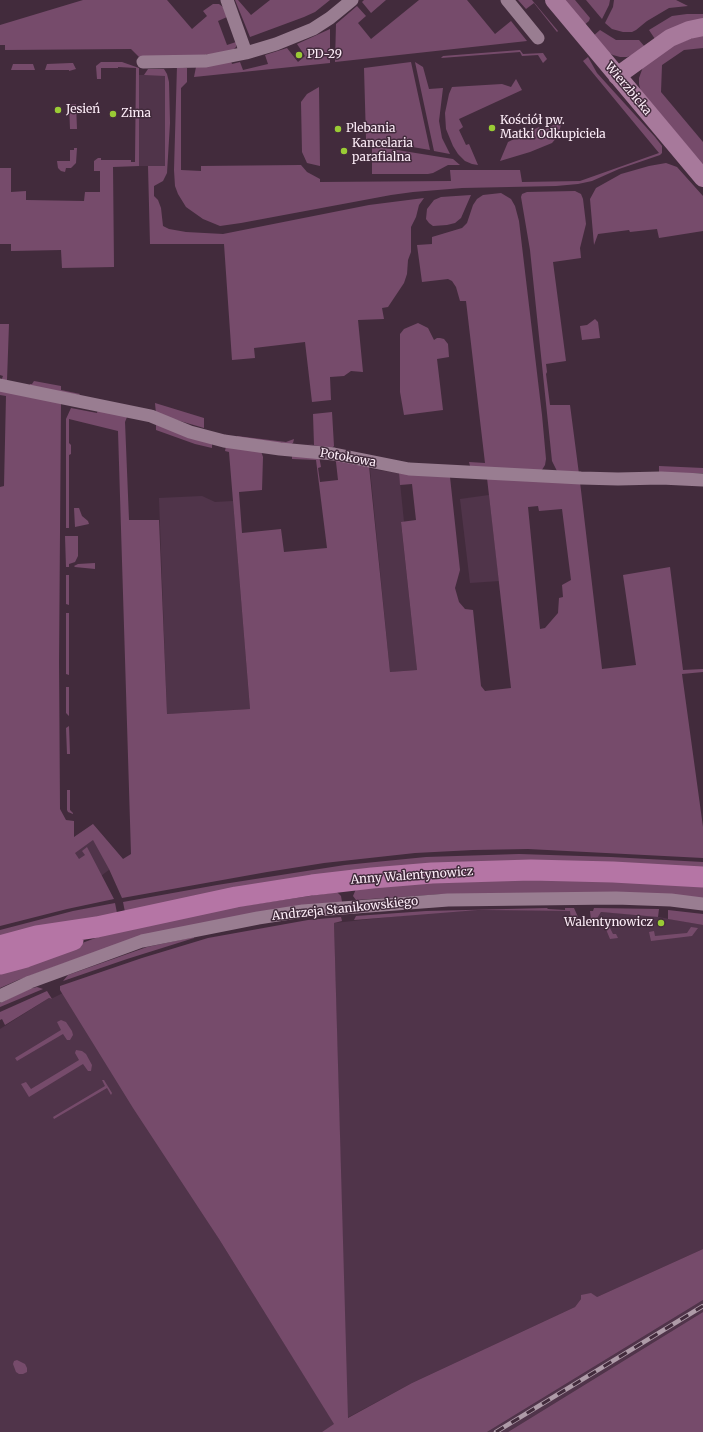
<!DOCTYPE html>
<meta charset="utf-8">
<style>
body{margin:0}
canvas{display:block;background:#422b3c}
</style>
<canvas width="703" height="1432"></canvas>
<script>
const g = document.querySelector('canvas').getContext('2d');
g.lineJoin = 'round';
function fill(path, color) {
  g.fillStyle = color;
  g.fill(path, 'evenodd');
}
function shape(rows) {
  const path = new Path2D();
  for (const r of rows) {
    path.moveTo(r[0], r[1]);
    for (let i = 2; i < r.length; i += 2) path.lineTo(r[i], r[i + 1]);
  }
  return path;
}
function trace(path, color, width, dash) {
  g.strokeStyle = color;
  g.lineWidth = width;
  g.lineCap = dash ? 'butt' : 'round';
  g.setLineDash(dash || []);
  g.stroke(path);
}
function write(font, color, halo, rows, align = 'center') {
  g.font = font + ' Merriweather,serif';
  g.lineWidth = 3;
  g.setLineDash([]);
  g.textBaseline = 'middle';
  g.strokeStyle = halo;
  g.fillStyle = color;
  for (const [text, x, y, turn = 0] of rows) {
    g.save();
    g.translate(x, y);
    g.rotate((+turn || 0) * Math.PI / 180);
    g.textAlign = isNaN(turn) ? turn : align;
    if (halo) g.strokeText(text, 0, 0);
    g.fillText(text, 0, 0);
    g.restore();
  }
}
fill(shape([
 [139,75,165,75,165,166,139,166],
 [370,469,399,473,404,522,401,523,417,670,390,672],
 [489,495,499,581,470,583,460,499],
 [202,496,215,502,233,501,250,709,167,714,159,498],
 [93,824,123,859,84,889,64,845],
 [478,910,570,911,571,922,596,920,601,912,653,916,703,925,703,1249,597,1297,581,1299,575,1307,412,1383,347,1418,334,923,428,913],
 [65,992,219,1239,335,1425,322,1432,0,1432,0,1029,49,998,51,999],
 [703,1300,703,1312,508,1432,487,1432]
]), '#50344a');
fill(shape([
 [83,0,167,0,192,29,207,16,203,11,213,4,219,4,223,7,227,17,218,21,227,45,236,42,236,47,232,51,190,57,139,57,131,49,5,50,5,45,0,45,0,25],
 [235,0,238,0,251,15,270,0,330,0,315,12,304,17,250,37],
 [364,0,386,0,371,13,362,2],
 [419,0,467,0,495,34,511,21,527,41,335,62,336,24,357,6,366,16,358,23,371,39],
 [518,0,532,0,558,31,557,32,534,3,526,9],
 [561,0,575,0,590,18,589,21,583,26],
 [586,0,610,0,609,5,602,19],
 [614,0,676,0,688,6,669,8,647,21,636,30,632,32,623,32,612,29,605,23,613,7],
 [687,14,703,14,703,20,655,39,649,30,672,16],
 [330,29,330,63,194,77,196,67,231,61,232,64,240,62,243,70,268,64,265,55,287,48,298,62,305,56,297,44],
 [600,30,616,40,639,40,645,47,632,55,627,57,620,57,613,55,607,52,592,37],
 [703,34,703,48,684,50,662,65,661,92,703,142,703,164,641,92,639,84,639,78,643,67,664,49],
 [520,50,523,54,543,53,547,59,543,63,538,55,522,56,520,52,441,58,443,56],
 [588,57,597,73,655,137,662,146,662,153,660,155,619,169,592,181,578,184,556,186,462,188,413,192,391,195,241,223,220,226,203,219,186,207,178,194,175,186,174,170,177,66,187,68,187,82,181,88,181,170,201,171,201,166,301,165,307,172,320,179,320,182,451,181,450,170,520,170,522,182,580,181,659,153,583,61],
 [101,62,122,62,139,68,139,166,113,167,114,267,62,268,61,250,11,251,11,244,0,244,0,168,11,168,11,192,26,191,26,200,84,201,85,192,100,192,100,171,94,171,94,161,98,158,101,158,101,160,131,160,131,162,135,162,136,68,118,67,118,68,101,68,101,79,97,79,96,66],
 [411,62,430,150,366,139,364,68],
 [415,62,423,67,429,89,443,88,439,121,442,138,450,154,434,151],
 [71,63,73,63,76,69,69,71,69,70,45,70,47,64],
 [13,64,33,64,35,70,11,70],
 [148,69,164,69,167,74,169,82,170,123,167,173,163,181,154,186,154,196,158,200,161,208,163,226,169,229,186,232,223,234,369,205,424,198,419,205,416,217,411,227,411,252,408,260,407,274,404,283,388,307,382,308,384,319,358,320,363,372,351,371,344,376,330,377,331,400,312,402,305,342,254,348,255,358,232,360,224,244,150,244,148,166,165,166,165,76,144,75],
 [516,79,522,90,459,119,463,127,459,130,466,145,469,144,478,165,472,164,465,161,458,154,453,146,446,129,445,113,449,94,452,87,502,84,511,87],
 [319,87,320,166,307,163,302,152,301,102,307,94],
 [69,104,76,104,77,129,70,129],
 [562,121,558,136,552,143,530,152,500,161,508,142,539,127,541,131],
 [372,146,453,159,460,165,448,165,433,173,428,174,372,174],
 [74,148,77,148,76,163,71,168,66,168,65,172,61,171,58,168,57,161,70,161,70,150,74,150],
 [666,163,677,167,703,196,703,231,659,238,657,229,630,232,629,230,598,234,594,245,590,199,596,188,621,174,649,166],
 [575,191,581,194,583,199,586,224,580,248,581,258,553,262,566,361,546,364,547,372,546,374,550,405,570,405,579,474,558,473,552,461,530,250,521,197,522,194,527,192],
 [501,193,511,199,515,206,519,221,542,415,546,459,545,465,540,473,471,470,469,462,485,463,466,301,460,301,456,287,452,281,448,279,422,282,417,245,432,244,432,237,462,228,467,223,473,205,477,199,483,195],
 [471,195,461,218,455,223,447,225,433,226,429,223,426,219,427,209,434,200,441,197],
 [595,319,598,322,600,338,582,340,580,326,587,325],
 [418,323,428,328,434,340,437,338,440,338,444,339,448,344,449,357,437,359,443,410,404,415,400,392,400,334,404,329],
 [0,324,9,324,7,380,1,381,3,376,0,375],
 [34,381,61,386,61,390,80,394,79,395,29,387,30,384,32,384],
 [0,388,61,402,59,662,60,809,66,820,74,821,74,837,93,824,123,859,131,854,118,431,69,419,69,443,71,445,71,454,69,455,69,528,66,528,66,419,71,408,97,413,98,409,127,417,125,422,129,520,159,520,167,714,250,709,229,452,225,451,226,446,261,451,263,457,262,490,239,492,242,533,281,529,284,552,327,548,316,460,292,459,292,455,319,456,321,467,318,468,320,482,338,480,336,462,334,459,369,466,390,672,417,670,401,522,416,520,412,484,400,485,399,473,450,477,460,570,455,588,459,602,465,609,473,610,481,686,485,691,511,688,487,478,580,482,602,669,636,665,623,575,670,567,683,670,703,669,703,672,682,674,703,827,703,858,528,849,473,850,415,853,324,863,267,872,122,898,109,869,93,840,75,853,79,859,85,855,82,851,87,847,114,899,67,909,0,926,0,487,4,486,6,396,0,395],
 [538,506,539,511,562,509,571,580,562,585,563,597,559,598,558,613,545,628,540,629,528,507],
 [155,403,204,418,204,428,156,414],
 [332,412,334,446,332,448,305,444,314,445,313,414],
 [156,423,212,444,212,448,195,444,156,430],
 [237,436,286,442,294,439,293,443,290,445,237,438],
 [659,466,703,468,703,473,659,473],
 [74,508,79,508,82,516,88,521,89,524,75,527],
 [65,536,78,536,78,556,75,562,69,564,69,567,66,567],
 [95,563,95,569,75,567,74,566,78,564],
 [66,575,69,575,69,605,66,604],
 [66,613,69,613,69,675,66,674],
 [66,687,69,687,69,716,66,713],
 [69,726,70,754,67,754,66,728],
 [67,790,70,790,70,810,73,813,73,814,68,812,67,810],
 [519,854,611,857,703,862,703,869,603,863,125,912,123,902,217,885,345,865,426,857],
 [567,878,703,885,703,899,443,894,356,900,353,896,356,889,378,885],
 [337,892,341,896,342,902,134,938,18,980,0,988,0,971,28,963,101,936,194,913],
 [115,903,117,913,0,938,0,930,73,911],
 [547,908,548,909,565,910,565,908,574,908,578,917,576,918,577,921,571,922,570,911,478,910,354,920,356,916,426,911],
 [594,908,659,909,658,917,601,912,596,920,591,920,590,911,593,911],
 [668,910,703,914,703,925,668,919],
 [341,917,342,921,334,923,348,1418,412,1383,575,1307,581,1299,581,1295,591,1293,597,1297,703,1249,703,1300,487,1432,322,1432,334,1424,219,1239,133,1108,60,990,60,986,142,958,208,938,308,920],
 [607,922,613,934,616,934,618,938,610,939,605,927,602,927,601,923],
 [691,927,698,928,692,936,651,941,649,932,654,931,655,936,687,933],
 [194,937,194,938,127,959,63,981,68,975,147,947],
 [37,987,43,989,0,1007,0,1003,29,989],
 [47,991,52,999,49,998,5,1025,2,1019,0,1020,0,1012],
 [61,1020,66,1022,72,1031,73,1035,70,1040,67,1040,63,1034,17,1061,15,1058,61,1030,57,1022],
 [76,1050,82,1051,86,1054,92,1065,91,1071,88,1071,83,1064,29,1097,21,1084,26,1082,31,1089,79,1060,75,1053],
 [102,1080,104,1080,112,1093,111,1095,107,1088,54,1119,53,1117,105,1086],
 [703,1312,703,1432,508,1432],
 [17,1360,25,1364,27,1368,27,1372,23,1374,19,1374,16,1372,13,1364,14,1361]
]), '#764b6b');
trace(shape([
 [227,0,246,53],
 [507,0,538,38],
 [143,62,206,61,246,53,276,44,313,29,330,18,352,0],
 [0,385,151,416,190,432,224,441,280,449,334,454,409,469,581,478,618,479,661,478,703,480],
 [0,996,30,982,142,941,258,918,303,911,448,900,616,898,671,900,703,904]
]), '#997d91', 13);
trace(shape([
 [554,0,703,178],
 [617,76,670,38,689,30,703,27]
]), '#a7799b', 18);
trace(shape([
 [0,946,37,936,97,927,236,897,312,885,372,878,432,873,531,870,613,872,703,877],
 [0,964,26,957,73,940]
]), '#b575a5', 21);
const rail = shape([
 [496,1432,703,1306]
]);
trace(rail, '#ae9ba8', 4.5);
trace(rail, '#422b3c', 3, [9]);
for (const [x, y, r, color] of [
 [299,55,4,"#9acb35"],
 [58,110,4,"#9acb35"],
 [113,114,4,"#9acb35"],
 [492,128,4,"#9acb35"],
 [338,129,4,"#9acb35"],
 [344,151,4,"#9acb35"],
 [661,923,4,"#9acb35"]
]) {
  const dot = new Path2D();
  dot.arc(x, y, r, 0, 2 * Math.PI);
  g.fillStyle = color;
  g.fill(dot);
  trace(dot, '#422b3c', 1.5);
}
write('12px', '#fcecf7', '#422b3c', [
 ["PD-29",307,55],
 ["Jesień",66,110],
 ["Zima",121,114],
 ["Kościół pw.",500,121],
 ["Matki Odkupiciela",500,135],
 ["Plebania",346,129],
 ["Kancelaria",352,144],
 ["parafialna",352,158],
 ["Walentynowicz",653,923,"right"]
], 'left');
write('12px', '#fcecf7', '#422b3c', [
 ["Wierzbicka",628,89,50],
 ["Potokowa",348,458,10],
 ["Anny Walentynowicz",412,876,-4],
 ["Andrzeja Stanikowskiego",345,909,-6]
]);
</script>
